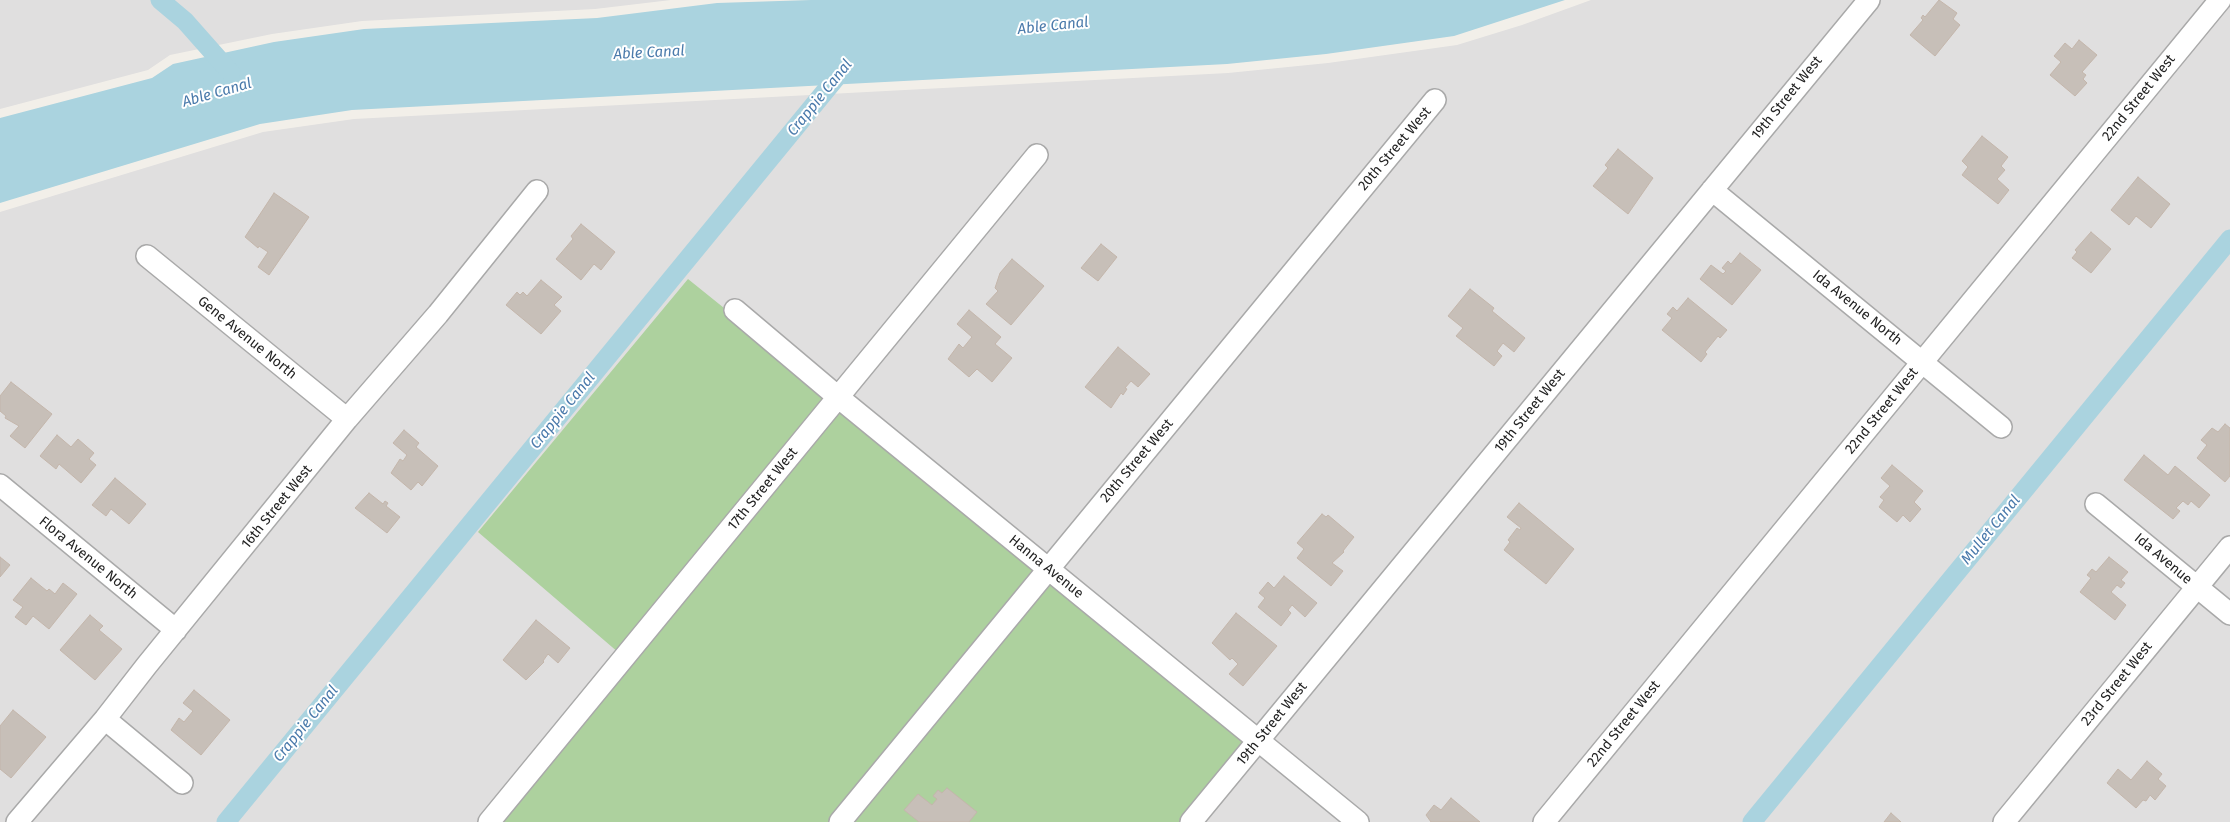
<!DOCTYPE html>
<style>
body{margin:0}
canvas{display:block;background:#f2efe9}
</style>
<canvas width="2230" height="822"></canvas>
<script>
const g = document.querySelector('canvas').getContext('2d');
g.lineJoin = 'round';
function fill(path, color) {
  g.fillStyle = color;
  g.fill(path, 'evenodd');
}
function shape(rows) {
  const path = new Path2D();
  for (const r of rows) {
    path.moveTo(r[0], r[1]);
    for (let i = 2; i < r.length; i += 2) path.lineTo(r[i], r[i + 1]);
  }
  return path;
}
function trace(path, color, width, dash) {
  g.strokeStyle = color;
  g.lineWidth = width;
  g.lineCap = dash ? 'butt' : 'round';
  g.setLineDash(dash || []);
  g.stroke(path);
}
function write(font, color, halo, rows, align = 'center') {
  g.font = font + ' "Fira Sans",sans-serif';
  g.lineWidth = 4;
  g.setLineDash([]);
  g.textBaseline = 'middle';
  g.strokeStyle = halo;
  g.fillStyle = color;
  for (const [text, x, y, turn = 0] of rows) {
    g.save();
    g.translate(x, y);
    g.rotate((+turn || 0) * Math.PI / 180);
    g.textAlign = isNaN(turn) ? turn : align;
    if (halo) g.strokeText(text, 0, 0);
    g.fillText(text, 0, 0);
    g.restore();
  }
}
fill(shape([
 [0,0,671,0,595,9,362,21,272,34,170,55,148,70,0,109],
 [1591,0,2230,0,2230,822,1181,822,626,659,488,822,0,822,0,212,263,132,354,119,1228,73,1328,63,1457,45,1522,25]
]), '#e0dfdf');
fill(shape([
 [688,279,945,486,1252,744,1181,822,488,822,626,659,478,532]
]), '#add19e');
fill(shape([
 [811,0,1565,0,1454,36,1326,54,1227,64,352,110,260,124,0,203,0,118,152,78,173,64,274,42,364,29,597,18,717,3]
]), '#aad3df');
trace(shape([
 [160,0,185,21,231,73],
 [226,822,845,67],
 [1752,822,2230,239]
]), '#aad3df', 19);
const building = shape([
 [1939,0,1957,13,1953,19,1960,25,1935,56,1910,35,1923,20,1921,18,1923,15,1925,17,1939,0],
 [2079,40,2097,55,2082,72,2086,75,2083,79,2087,83,2075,96,2050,75,2061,62,2054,56,2065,43,2072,49,2079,40],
 [1982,136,2008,157,2001,166,2005,170,1997,179,2009,190,1998,204,1962,175,1968,167,1962,161,1982,136],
 [1618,149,1653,178,1628,214,1593,186,1608,168,1605,165,1618,149],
 [2138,177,2170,204,2151,228,2136,216,2129,225,2111,210,2138,177],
 [274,193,309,217,269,275,258,267,268,252,259,246,258,248,245,237,274,193],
 [581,224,615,252,601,270,594,264,581,280,556,259,573,239,571,236,581,224],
 [2091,232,2111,249,2091,273,2072,258,2077,252,2075,250,2091,232],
 [1101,244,1117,257,1098,281,1081,268,1101,244],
 [1740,253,1761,270,1732,305,1700,279,1711,265,1723,274,1726,271,1722,268,1728,261,1731,264,1740,253],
 [1012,259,1044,286,1011,325,986,304,998,291,995,288,1000,273,1012,259],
 [541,280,562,297,554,305,561,311,541,334,506,305,517,292,520,295,523,292,527,296,541,280],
 [1470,289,1494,308,1492,311,1525,338,1514,352,1503,343,1497,351,1502,356,1494,366,1456,336,1463,328,1448,316,1470,289],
 [1688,298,1727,330,1720,338,1718,336,1705,352,1707,354,1701,362,1662,330,1672,318,1667,314,1673,307,1677,311,1688,298],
 [969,310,1001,337,995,344,1012,358,992,382,977,369,969,377,948,359,959,344,963,348,972,337,957,324,969,310],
 [1118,347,1150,374,1138,387,1131,381,1125,388,1127,389,1123,395,1121,393,1111,408,1085,387,1118,347],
 [11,382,52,414,25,448,10,436,19,426,5,418,6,416,0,411,0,396,11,382],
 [2225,424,2230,428,2230,476,2225,482,2197,458,2207,445,2201,440,2212,428,2218,432,2225,424],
 [404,430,419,443,416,447,438,466,422,486,418,482,411,490,391,473,400,459,403,461,407,455,393,443,404,430],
 [57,435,71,447,78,439,94,453,89,459,96,465,81,483,59,464,56,469,40,456,57,435],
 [2144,455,2168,475,2175,466,2210,495,2199,508,2191,501,2188,505,2183,501,2176,508,2180,511,2173,519,2124,480,2144,455],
 [1892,465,1923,491,1914,502,1921,509,1910,522,1903,515,1897,522,1879,507,1884,500,1880,497,1890,486,1881,478,1892,465],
 [115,478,146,504,129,524,111,509,106,516,92,505,115,478],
 [369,493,383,504,385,501,388,503,386,506,400,517,387,533,355,508,369,493],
 [1519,503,1574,549,1546,584,1504,550,1510,542,1508,540,1517,528,1520,530,1521,528,1507,517,1519,503],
 [1322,514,1326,517,1328,515,1354,537,1343,551,1344,552,1332,563,1343,571,1331,586,1297,558,1304,549,1297,543,1322,514],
 [0,557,10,565,0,577,0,557],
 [2109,557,2128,572,2121,580,2125,583,2121,588,2117,585,2111,592,2126,605,2115,620,2080,592,2091,578,2087,575,2092,569,2096,572,2109,557],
 [1284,576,1317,603,1305,617,1292,605,1288,610,1291,613,1281,626,1258,607,1265,598,1259,593,1268,582,1274,588,1284,576],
 [31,578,47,591,49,589,55,594,63,583,77,594,49,629,33,616,26,625,15,617,23,607,13,600,31,578],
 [1236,613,1277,646,1243,686,1229,674,1238,664,1232,658,1230,660,1212,643,1236,613],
 [90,615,103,626,99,630,122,649,95,680,60,650,90,615],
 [536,620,570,648,558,663,548,654,543,661,544,662,526,680,503,660,536,620],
 [194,690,230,720,201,755,171,730,179,718,184,722,193,711,183,703,194,690],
 [13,710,46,737,11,778,0,769,0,726,13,710],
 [2147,761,2162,774,2158,779,2166,786,2155,800,2150,795,2146,801,2143,800,2136,808,2107,783,2118,769,2131,780,2147,761],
 [947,788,977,812,969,822,919,822,904,810,918,794,932,805,937,799,933,796,938,790,942,793,947,788],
 [1451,798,1480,822,1431,822,1426,815,1434,805,1441,810,1451,798],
 [1891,813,1901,822,1884,822,1891,813]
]);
fill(building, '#c7bfb8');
trace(building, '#c4b6ab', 1);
const street = shape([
 [1712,190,2001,427],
 [147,256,347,419],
 [735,310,838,397,1358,822],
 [0,485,176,630],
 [2096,504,2230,614],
 [105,719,182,783],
 [17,822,105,719,147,665,347,419,438,314,537,191],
 [489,822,1037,155],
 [840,822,1435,100],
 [1191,822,1869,0],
 [1544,822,2220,0],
 [2004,822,2230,547]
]);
trace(street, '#a9a9a9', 24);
trace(street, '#fff', 21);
write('14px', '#222', '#fff', [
 ["19th Street West",1787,98,-51],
 ["22nd Street West",2139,98,-51],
 ["20th Street West",1395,149,-50],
 ["Ida Avenue North",1857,308,39],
 ["Gene Avenue North",247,338,39],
 ["19th Street West",1530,411,-51],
 ["22nd Street West",1882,411,-51],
 ["20th Street West",1137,461,-50],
 ["17th Street West",763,489,-51],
 ["16th Street West",277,507,-51],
 ["Flora Avenue North",88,558,39],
 ["Ida Avenue",2163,559,40],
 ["Hanna Avenue",1046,567,39],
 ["23rd Street West",2117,684,-51],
 ["19th Street West",1272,724,-51],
 ["22nd Street West",1624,724,-51]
]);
write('italic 15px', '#4a7aab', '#fff', [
 ["Able Canal",1053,26,-6],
 ["Able Canal",649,53,-3],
 ["Able Canal",217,93,-16],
 ["Crappie Canal",820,98,-51],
 ["Crappie Canal",563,411,-51],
 ["Mullet Canal",1991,530,-51],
 ["Crappie Canal",306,724,-51]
]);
</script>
